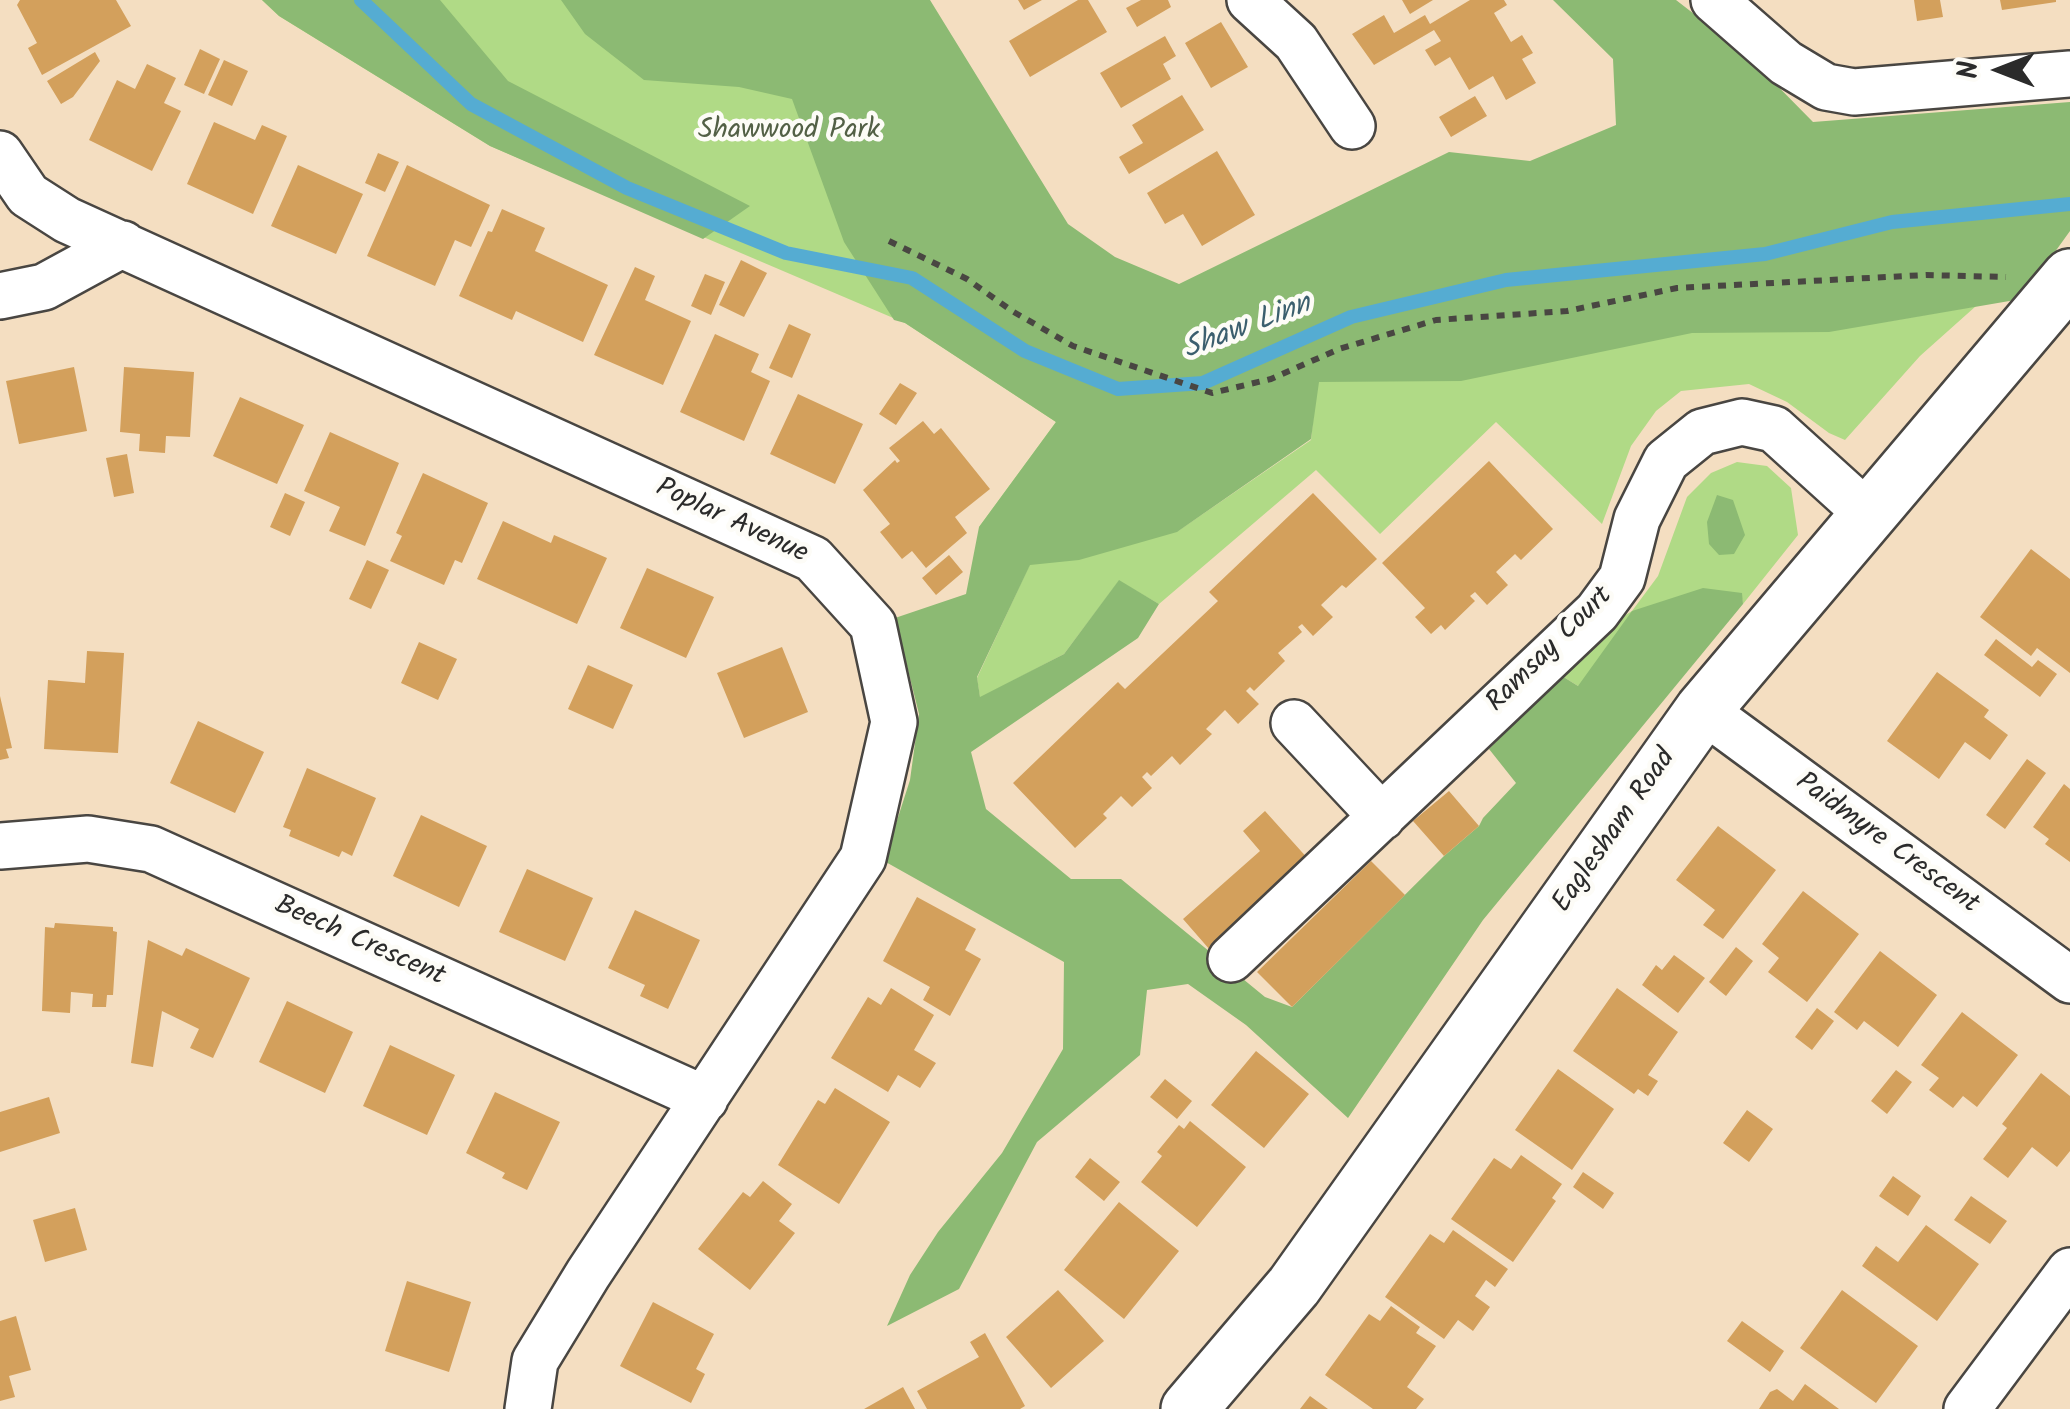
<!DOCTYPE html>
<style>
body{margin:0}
#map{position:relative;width:2070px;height:1409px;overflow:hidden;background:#f4dec1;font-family:Kalam,sans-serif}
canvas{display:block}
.north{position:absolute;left:1950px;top:20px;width:100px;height:100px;-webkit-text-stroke:8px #fdfcf7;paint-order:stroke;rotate:270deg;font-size:28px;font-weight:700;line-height:40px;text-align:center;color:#2b2b2b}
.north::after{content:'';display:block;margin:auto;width:35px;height:45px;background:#2b2b2b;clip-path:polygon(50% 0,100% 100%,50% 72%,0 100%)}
</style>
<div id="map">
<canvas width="2070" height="1409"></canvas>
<div class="north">N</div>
</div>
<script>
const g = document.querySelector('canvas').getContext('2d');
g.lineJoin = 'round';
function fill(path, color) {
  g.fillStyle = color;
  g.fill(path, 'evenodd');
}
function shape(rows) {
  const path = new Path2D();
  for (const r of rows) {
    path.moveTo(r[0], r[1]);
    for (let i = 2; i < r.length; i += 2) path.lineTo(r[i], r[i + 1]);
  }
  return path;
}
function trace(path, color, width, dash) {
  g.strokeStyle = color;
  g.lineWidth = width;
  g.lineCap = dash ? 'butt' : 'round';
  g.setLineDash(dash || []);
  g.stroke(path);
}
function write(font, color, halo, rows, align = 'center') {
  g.font = font + ' Kalam,sans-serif';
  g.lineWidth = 9;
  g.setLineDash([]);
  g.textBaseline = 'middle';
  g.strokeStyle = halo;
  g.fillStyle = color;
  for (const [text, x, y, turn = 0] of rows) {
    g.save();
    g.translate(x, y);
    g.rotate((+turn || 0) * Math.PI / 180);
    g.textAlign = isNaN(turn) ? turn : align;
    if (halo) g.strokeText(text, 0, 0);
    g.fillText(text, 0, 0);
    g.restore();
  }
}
fill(shape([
 [262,0,868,0,1043,315,1884,322,1976,306,1920,356,1845,440,1829,433,1787,402,1749,384,1681,391,1656,411,1631,446,1602,524,1496,422,1380,534,1316,470,1159,604,1119,581,1064,654,980,698,977,678,1029,566,979,527,1056,422,905,323,490,146,279,16],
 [1317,383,1311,440,1178,531],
 [1737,462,1767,466,1791,488,1798,535,1743,604,1741,593,1578,686,1562,676,1603,629,1632,611,1658,576,1687,497,1711,473]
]), '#b0da86');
fill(shape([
 [262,0,440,0,508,81,750,206,703,239,490,146,279,16],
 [561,0,930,0,1068,224,1115,257,1179,284,1449,152,1530,161,1616,125,1613,59,1553,0,1676,0,1747,55,1813,122,2070,102,2070,231,2021,299,1829,332,1692,333,1461,381,1319,382,1311,439,1177,532,1079,560,1030,565,977,677,980,697,1064,654,1119,580,1159,604,1138,638,971,752,986,809,1071,879,1121,879,1265,997,1292,1007,1444,856,1479,826,1483,818,1516,783,1489,749,1562,676,1578,686,1632,611,1703,588,1742,593,1743,604,1483,920,1348,1118,1246,1025,1188,984,1147,990,1140,1055,1037,1142,959,1289,887,1326,910,1275,938,1232,1002,1153,1063,1049,1064,962,884,861,910,780,919,714,895,618,966,594,979,527,1056,422,905,323,894,320,844,242,792,99,739,87,644,80,585,34],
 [1717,495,1733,500,1745,535,1734,554,1719,555,1709,544,1707,522]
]), '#8cba73');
trace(shape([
 [361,0,471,104,627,188,786,253,912,278,1025,351,1118,389,1203,383,1351,317,1506,280,1765,254,1892,222,2070,204]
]), '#55acd2', 14);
fill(shape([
 [20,0,116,0,131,26,42,75,28,48,37,43,17,5],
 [1018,0,1042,0,1024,10],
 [1078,0,1088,0,1107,32,1030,77,1009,41],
 [1141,0,1168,0,1171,7,1137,27,1126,8],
 [1402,0,1433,0,1410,14],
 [1470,0,1504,0,1507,5,1494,13,1511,42,1522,35,1533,53,1522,59,1536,83,1506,100,1493,76,1469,90,1450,57,1435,66,1425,50,1441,41,1434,30,1374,65,1352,34,1384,15,1394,33,1425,15,1430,24],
 [1914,0,1940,0,1943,17,1917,21],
 [2000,0,2056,0,2056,2,2002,10],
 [1221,22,1248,67,1211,88,1185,43],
 [1165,36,1176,56,1163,64,1171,79,1121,108,1100,73],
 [200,49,220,59,204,94,184,85],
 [95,52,100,61,73,97,61,104,47,81],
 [224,60,248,71,232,106,208,95],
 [147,64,176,78,164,103,181,111,152,171,89,140,117,80,135,89],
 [1182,95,1204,130,1129,174,1119,157,1143,143,1132,125],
 [1475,96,1487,116,1451,137,1439,117],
 [214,122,255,140,262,125,287,136,253,214,187,184],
 [1217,151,1255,215,1202,246,1183,214,1165,224,1147,193],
 [378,153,399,162,385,192,365,183],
 [298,165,363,194,336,254,271,226],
 [407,165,490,205,471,247,455,240,435,286,367,256],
 [502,209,545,228,535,251,608,285,583,342,516,311,512,320,459,296,488,231,492,232],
 [741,260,767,273,744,317,719,305],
 [635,267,655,276,645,300,691,321,663,385,594,355],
 [705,274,725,282,711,315,691,306],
 [789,324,811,334,792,378,769,368],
 [715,334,759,354,751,372,770,381,744,441,680,412],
 [74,367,87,431,19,444,6,381],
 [124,367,194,372,190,437,166,436,165,453,139,451,140,434,120,432],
 [900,383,917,393,896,425,879,414],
 [798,394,863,424,835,484,770,454],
 [240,397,304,425,277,484,213,456],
 [923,421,934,434,941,428,990,489,955,517,967,533,926,568,912,551,902,559,880,532,890,524,863,490,895,460,897,463,900,461,889,448],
 [330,432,399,463,365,546,329,531,340,507,304,491],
 [127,454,134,493,114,497,106,458],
 [1489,461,1553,529,1521,560,1515,554,1496,572,1508,585,1487,605,1475,592,1470,596,1475,601,1445,630,1441,625,1431,634,1415,617,1425,608,1382,563],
 [423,473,488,503,462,563,455,560,444,585,390,561,402,536,396,533],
 [285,493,305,502,290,536,270,527],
 [1313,493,1377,559,1346,588,1342,585,1321,605,1333,617,1313,636,1302,624,1298,627,1302,632,1278,653,1285,661,1254,691,1250,687,1246,691,1259,704,1238,724,1225,710,1206,729,1212,734,1180,765,1172,756,1151,776,1147,772,1142,777,1152,788,1132,807,1121,796,1103,814,1107,818,1075,848,1013,783,1118,682,1125,689,1218,601,1209,592],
 [503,521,551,543,554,535,607,558,577,624,477,579],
 [2031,549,2070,579,2070,673,2037,648,2031,656,1980,617],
 [949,555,963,572,936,595,922,578],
 [367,560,389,570,371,609,349,599],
 [647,568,714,597,686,658,620,628],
 [1996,639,2032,667,2038,660,2057,674,2040,697,1984,655],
 [419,642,457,659,438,700,401,683],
 [782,647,808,712,744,738,717,673],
 [87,651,124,653,118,753,44,749,48,680,85,683],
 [588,665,633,685,613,729,568,709],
 [1937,672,1989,710,1984,717,2008,735,1990,760,1965,742,1939,779,1887,741],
 [0,696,12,748,6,749,9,758,0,760],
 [198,721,264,752,235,813,170,783],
 [2027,759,2046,773,2005,829,1986,815],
 [307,768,376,798,352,856,342,851,339,857,289,836,291,830,283,827],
 [2064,784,2070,789,2070,862,2045,844,2049,839,2033,827],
 [1449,791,1479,826,1444,856,1413,821],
 [1265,811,1310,861,1210,950,1183,919,1260,851,1243,831],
 [421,815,487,846,459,907,393,876],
 [1718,826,1776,870,1723,939,1703,925,1715,910,1676,880],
 [1371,861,1405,895,1292,1007,1257,972],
 [527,869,593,898,565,961,499,932],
 [1803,891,1859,934,1807,1002,1768,972,1779,958,1762,944],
 [917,897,976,929,965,950,981,959,950,1016,923,1000,930,987,883,961],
 [635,910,700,940,668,1009,640,996,645,985,608,968],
 [55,923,113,927,113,931,117,932,113,995,107,995,106,1007,92,1007,93,994,71,992,70,1013,42,1011,45,927,54,928],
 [148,940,182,956,186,948,250,978,213,1058,190,1048,199,1029,162,1011,153,1067,131,1063],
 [1736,947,1753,961,1726,996,1709,982],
 [1880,951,1937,995,1898,1047,1864,1021,1857,1030,1834,1012],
 [1674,955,1705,978,1678,1013,1642,985,1656,965,1662,970],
 [891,988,934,1015,914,1050,936,1063,920,1088,898,1075,888,1092,831,1058,868,997,881,1005],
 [1617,988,1678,1032,1648,1075,1658,1081,1648,1096,1638,1089,1634,1094,1573,1051],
 [287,1001,353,1032,325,1093,259,1062],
 [1817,1008,1834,1021,1812,1050,1795,1037],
 [1962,1012,2018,1055,1977,1107,1963,1096,1953,1108,1929,1090,1939,1078,1921,1065],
 [390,1045,455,1075,427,1135,363,1106],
 [1256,1051,1309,1094,1264,1148,1211,1105],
 [1558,1069,1614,1109,1572,1170,1515,1130],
 [1896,1070,1912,1082,1887,1114,1871,1101],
 [2041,1073,2070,1096,2070,1151,2057,1167,2032,1147,2008,1178,1983,1159,2007,1128,2002,1124],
 [1165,1079,1192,1101,1177,1119,1150,1097],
 [835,1088,890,1122,839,1204,778,1165,818,1100,825,1104],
 [495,1092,560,1122,527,1190,502,1178,505,1173,466,1153],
 [49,1097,60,1133,0,1152,0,1112],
 [1747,1110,1773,1129,1749,1162,1723,1143],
 [1190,1121,1246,1167,1197,1227,1141,1182,1162,1156,1157,1152,1179,1125,1184,1129],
 [1521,1155,1562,1184,1552,1198,1556,1201,1513,1262,1451,1219,1494,1158,1511,1169],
 [1090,1158,1120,1182,1104,1201,1075,1177],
 [1583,1172,1614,1193,1603,1209,1573,1187],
 [1893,1176,1921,1196,1908,1216,1879,1196],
 [763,1181,792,1204,779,1221,795,1233,750,1290,698,1249,743,1192,750,1197],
 [1971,1196,2007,1221,1990,1244,1954,1220],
 [1119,1202,1179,1251,1124,1319,1064,1270],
 [75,1208,87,1250,45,1262,33,1220],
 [1926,1225,1979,1264,1937,1321,1862,1266,1876,1246,1898,1262],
 [1453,1230,1508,1269,1495,1287,1486,1280,1475,1296,1490,1307,1473,1331,1458,1320,1444,1339,1385,1297,1430,1234,1444,1243],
 [407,1281,471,1302,449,1372,385,1351],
 [1058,1290,1104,1341,1051,1388,1006,1337],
 [1842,1290,1918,1346,1876,1403,1800,1348],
 [653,1302,714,1334,696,1369,705,1374,691,1403,620,1366],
 [1391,1306,1420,1327,1416,1333,1436,1346,1407,1387,1424,1399,1416,1409,1373,1409,1325,1375,1369,1314,1380,1321],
 [16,1316,31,1370,9,1376,15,1397,0,1401,0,1321],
 [1742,1321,1784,1351,1770,1372,1727,1341],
 [985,1333,1025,1406,1020,1409,927,1409,917,1391,979,1357,970,1342],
 [1805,1384,1839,1409,1759,1409,1770,1392,1777,1389,1793,1401],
 [903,1387,915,1409,864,1409],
 [1310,1396,1328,1409,1300,1409]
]), '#d3a05c');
const minor = shape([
 [1250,0,1296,42,1352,126],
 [1714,0,1786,63,1826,87,1854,92,2070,74],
 [0,154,28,195,67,220,813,559,873,625,894,722,863,858,588,1274,535,1361,528,1409],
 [0,296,44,287,123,244],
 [1703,710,2070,980],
 [1294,723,1382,817],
 [0,846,88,839,151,849,705,1099],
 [1231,959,1597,612,1622,578,1637,519,1666,461,1702,432,1742,422,1774,429,1870,516],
 [1967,1409,2070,1271]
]);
const tertiary = shape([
 [1189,1409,1294,1286,1703,710,2070,277]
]);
trace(minor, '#494642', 50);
trace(tertiary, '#494642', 60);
trace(shape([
 [889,241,967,279,1012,311,1073,346,1212,393,1271,379,1339,349,1436,320,1567,311,1677,288,1926,275,2006,277]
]), '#494642', 6, [8, 8]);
trace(minor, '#fff', 45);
trace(tertiary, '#fff', 55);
write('28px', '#536046', '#fdfcf7', [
 ["Shawwood Park",789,132]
]);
write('28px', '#2b2b2b', '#fdfcf7', [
 ["Poplar Avenue",731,523,25],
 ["Ramsay Court",1551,651,-45],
 ["Eaglesham Road",1616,832,-55],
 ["Paidmyre Crescent",1886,845,36],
 ["Beech Crescent",359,943,24]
]);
write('italic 30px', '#3c5f6e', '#fdfcf7', [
 ["Shaw Linn",1248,329,-21]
]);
</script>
